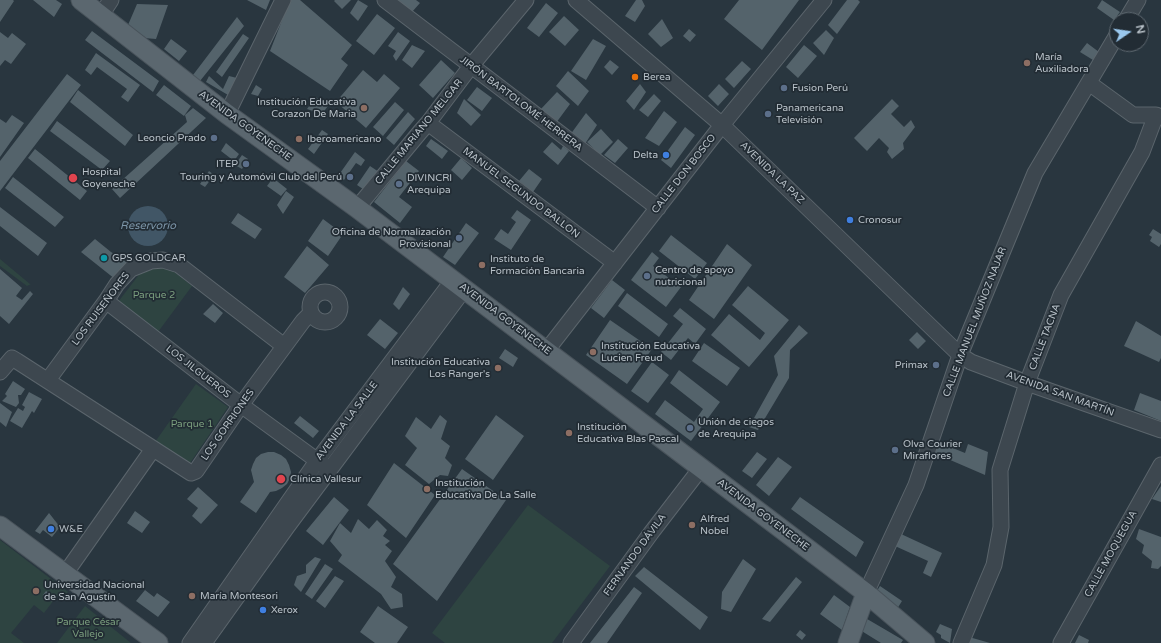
<!DOCTYPE html>
<meta charset="utf-8">
<style>
body{margin:0}
#map{position:relative;width:1161px;height:643px;overflow:hidden;background:#29363f;font-family:"Varela Round",sans-serif}
canvas{display:block}
.north{position:absolute;left:1109px;top:12px;width:40px;height:40px;box-sizing:border-box;background:#222c34;border:1px solid #5e6870;border-radius:50%;rotate:77deg;font-size:11px;font-weight:700;line-height:16px;text-align:center;color:#b9c2c9}
.north::after{content:'';display:block;margin:auto;width:14px;height:18px;background:#9ac8ee;clip-path:polygon(50% 0,100% 100%,50% 72%,0 100%)}
</style>
<div id="map">
<canvas width="1161" height="643"></canvas>
<div class="north">N</div>
</div>
<script>
const g = document.querySelector('canvas').getContext('2d');
g.lineJoin = 'round';
function fill(path, color) {
  g.fillStyle = color;
  g.fill(path, 'evenodd');
}
function shape(rows) {
  const path = new Path2D();
  for (const r of rows) {
    if (r.length === 3) {
      path.moveTo(r[0] + r[2], r[1]);
      path.arc(r[0], r[1], r[2], 0, 2 * Math.PI);
      continue;
    }
    path.moveTo(r[0], r[1]);
    for (let i = 2; i < r.length; i += 2) path.lineTo(r[i], r[i + 1]);
  }
  return path;
}
function trace(path, color, width, dash) {
  g.strokeStyle = color;
  g.lineWidth = width;
  g.lineCap = dash ? 'butt' : 'round';
  g.setLineDash(dash || []);
  g.stroke(path);
}
function write(font, color, halo, rows, align = 'center') {
  g.font = font + ' "Varela Round",sans-serif';
  g.lineWidth = 3.5;
  g.setLineDash([]);
  g.textBaseline = 'middle';
  g.strokeStyle = halo;
  g.fillStyle = color;
  for (const [text, x, y, turn = 0] of rows) {
    g.save();
    g.translate(x, y);
    g.rotate((+turn || 0) * Math.PI / 180);
    g.textAlign = isNaN(turn) ? turn : align;
    if (halo) g.strokeText(text, 0, 0);
    g.fillText(text, 0, 0);
    g.restore();
  }
}
fill(shape([
 [0,259,30,284,31,284,27,286,0,266],
 [156,267,172,270,192,286,158,332,118,302,141,272],
 [196,384,228,407,188,466,155,442],
 [528,505,610,566,552,643,445,643,432,633],
 [0,540,68,592,63,599,57,596,44,613,34,605,11,633,24,643,0,643],
 [85,606,131,643,132,643,57,643]
]), '#2e4441');
fill(shape([
 [148,226,20]
]), '#415666');
fill(shape([
 [0,0,13,0,14,1,0,22],
 [33,0,56,0,62,4,54,17],
 [247,0,270,0,266,10],
 [290,0,300,0,352,45,341,59,348,65,330,91,270,51],
 [335,0,351,0,342,9,334,1],
 [358,0,368,6,358,21,350,13],
 [398,0,416,0,420,3,412,12],
 [636,0,642,0,645,6,635,22,625,16],
 [739,0,799,0,762,50,724,19],
 [847,0,858,0,860,2,837,34,828,25],
 [1102,0,1120,12,1114,20,1097,8],
 [546,3,558,13,539,37,527,28],
 [137,4,168,5,156,39,144,38,128,25],
 [377,14,395,28,374,55,356,41],
 [564,16,579,30,565,46,549,32],
 [237,17,244,26,200,81,193,75],
 [662,19,673,38,661,47,648,34],
 [689,29,696,35,690,42,683,36],
 [826,30,834,38,824,55,813,43],
 [92,31,159,81,153,92,85,40],
 [0,32,8,38,12,33,26,44,11,64,5,60,0,66],
 [398,32,410,41,396,61,393,56,396,51,388,46],
 [243,34,249,38,222,77,216,72],
 [171,39,187,51,179,61,164,49],
 [593,39,606,46,586,80,571,71],
 [1087,43,1099,52,1093,60,1080,52],
 [412,45,425,51,412,68,402,60],
 [804,45,817,56,798,78,786,67],
 [96,53,140,85,128,102,121,97,127,89,97,67,91,75,85,70],
 [441,60,455,73,433,98,419,85],
 [610,60,619,67,612,75,604,67],
 [742,61,751,69,734,88,725,79],
 [363,70,377,82,384,74,400,88,366,128,336,102],
 [568,71,589,91,578,106,556,86],
 [67,74,81,85,0,191,0,161],
 [209,76,223,89,229,76,237,78,228,95,206,82],
 [640,84,646,92,634,110,626,101],
 [719,84,729,94,718,106,708,96],
 [164,85,191,106,184,116,156,95],
 [256,85,262,89,258,96,251,94],
 [477,87,492,98,482,111,467,100],
 [78,90,133,135,125,146,70,102],
 [557,92,570,104,556,123,540,110],
 [654,94,661,101,648,117,639,110],
 [316,97,328,106,322,114,307,109],
 [464,99,481,115,471,126,457,113],
 [892,99,899,106,891,114,904,127,911,120,915,127,903,143,904,149,892,159,887,152,889,148,879,138,867,151,854,138],
 [395,102,404,110,383,136,373,127],
 [193,108,206,118,120,198,112,189,187,122,185,115],
 [664,111,677,122,659,146,645,138],
 [408,112,415,119,394,145,386,138],
 [586,113,597,125,585,144,570,135],
 [12,115,24,123,0,157,0,119,6,123],
 [57,121,110,161,102,170,50,131],
 [685,127,695,135,671,168,661,160],
 [601,129,613,142,600,155,587,142],
 [322,130,328,134,314,154,308,149],
 [431,139,448,151,442,159,426,146],
 [618,139,628,148,615,163,604,155],
 [552,142,561,150,563,146,569,151,558,165,543,152],
 [226,143,239,154,234,161,221,151],
 [35,149,87,191,80,200,28,158],
 [355,152,365,160,361,166,356,163,344,180,338,176],
 [242,155,248,159,242,169,235,165],
 [461,158,472,168,462,180,451,170],
 [406,161,419,171,399,197,412,207,400,223,374,202],
 [370,166,379,172,366,191,357,185],
 [529,169,542,179,533,192,519,181],
 [209,171,214,175,205,187,200,184],
 [13,177,64,217,55,227,5,188],
 [273,178,287,189,281,196,267,186],
 [286,191,294,197,283,214,277,205],
 [0,207,47,243,38,256,0,226],
 [517,210,531,220,511,250,494,239,501,229,508,234,516,222,511,218],
 [238,213,262,229,255,239,231,223],
 [323,219,343,234,328,256,308,241],
 [466,223,479,233,455,265,443,257],
 [1153,229,1161,234,1161,244,1159,247,1150,241,1152,237,1149,235],
 [671,235,707,263,695,279,659,251],
 [95,239,111,252,128,263,115,279,81,252],
 [727,244,752,265,714,319,689,300],
 [307,246,329,265,305,293,284,277],
 [652,252,659,258,653,266,681,287,666,307,631,280],
 [0,269,22,288,16,296,22,300,30,291,33,294,9,324,0,316],
 [612,280,625,290,604,318,591,308],
 [748,286,789,320,749,367,711,335,729,314,760,340,765,333,732,305],
 [403,287,410,294,399,310,393,304],
 [627,293,668,324,659,337,618,306],
 [213,304,223,313,215,323,203,314],
 [680,308,706,329,695,344,688,338,671,360,661,352,683,324,673,316],
 [380,319,398,333,385,349,367,335],
 [610,320,652,349,627,384,586,355],
 [1136,321,1161,336,1161,358,1159,362,1124,346],
 [799,325,808,333,790,350,789,378,758,430,749,427,778,375,774,356],
 [917,332,926,341,918,349,909,340],
 [704,343,740,368,727,386,692,361],
 [505,349,518,358,513,367,499,358],
 [652,362,669,375,648,403,631,391],
 [679,370,720,402,691,441,655,414,665,400,694,422,703,409,670,383],
 [13,381,25,389,21,395,18,395,19,403,16,407,2,401,7,396,5,394],
 [29,392,42,399,34,413,32,411,22,428,10,421,18,408,23,411,25,407,22,405],
 [1140,393,1161,401,1161,421,1134,410],
 [0,403,12,412,6,427,0,422],
 [440,415,447,421,441,439,450,446,445,458,452,465,448,476,440,475,429,484,405,465,417,448,405,436,416,417,431,429],
 [496,415,524,436,493,480,465,459],
 [300,416,319,431,313,438,294,423],
 [938,442,965,453,968,444,988,452,985,475,934,453],
 [268,452,274,452,281,455,286,459,289,465,291,472,290,478,287,484,282,488,276,491,270,492,256,513,240,502,254,482,251,470,253,464,256,458,261,454],
 [757,452,767,459,752,478,742,471],
 [778,457,792,467,769,496,756,485],
 [394,463,435,495,406,538,367,505],
 [462,469,506,500,437,601,393,564],
 [1161,486,1161,502,1152,499],
 [198,487,218,505,201,524,192,516,198,508,187,499],
 [334,497,349,510,323,545,306,531],
 [800,497,864,542,856,557,791,509],
 [135,511,150,522,142,533,127,523],
 [49,513,60,527,52,537,43,530,40,534,35,531],
 [358,519,369,529,377,520,387,530,383,536,390,541,385,545,392,551,385,561,396,577,391,587,402,594,403,607,391,609,381,594,338,561,342,555,330,541,340,523,351,533],
 [1139,529,1161,537,1161,566,1158,569,1151,568,1152,561,1142,553,1144,545,1136,539],
 [901,534,942,553,931,577,923,573,928,561,895,546],
 [315,557,321,559,301,592,294,585,297,576,306,573,306,565],
 [743,559,756,569,731,612,721,609,722,592],
 [325,564,333,569,312,599,305,594],
 [644,567,708,617,700,630,635,576],
 [335,576,344,581,325,608,316,601],
 [796,577,802,582,770,622,762,619],
 [880,586,902,601,897,609,875,594],
 [634,587,642,593,607,643,590,643],
 [145,590,154,597,157,593,170,602,158,617,136,601],
 [46,591,55,598,52,602,43,595],
 [834,595,850,607,842,630,820,614],
 [378,606,408,627,397,643,375,643,360,632],
 [862,616,903,640,901,643,881,643,860,630],
 [940,624,952,629,950,643,941,638,941,635,936,632],
 [800,630,806,635,802,640,796,635],
 [1079,635,1089,640,1088,643,1075,643],
 [969,637,990,643,968,643]
]), '#54636b');
const minor = shape([
 [385,0,658,208],
 [576,0,722,125,960,355,971,362,1027,383,1161,430],
 [101,15,111,0],
 [1126,20,1138,0],
 [1089,83,1133,115,1156,115,1161,117],
 [227,114,283,0],
 [428,123,615,263],
 [357,208,420,132,428,123,471,66,526,0],
 [325,307,15],
 [106,301,241,405,326,467],
 [547,350,722,125,824,0],
 [0,372,12,358,17,361,191,473,196,471,241,405,303,321,311,313],
 [48,380,106,301,117,284,131,269,151,261,163,260,179,265,284,346],
 [65,574,153,449],
 [866,593,916,485,960,355,1035,173,1117,35],
 [190,643,317,461,453,280],
 [204,643,287,527,465,288],
 [571,643,651,533,701,468],
 [961,643,994,565,1001,527,1000,470,1027,383,1061,295,1142,152,1156,115],
 [1061,643,1161,465]
]);
const major = shape([
 [81,0,227,114,357,208,701,468,866,593,925,643],
 [0,526,158,643],
 [848,643,866,593]
]);
trace(minor, '#5b656c', 17);
trace(major, '#49535b', 21);
trace(minor, '#3d474f', 15);
trace(major, '#5b676f', 19);
for (const [x, y, r, color] of [
 [1027,63,4,"#8d6e63"],
 [635,77,4,"#e8710a"],
 [784,88,4,"#5c6f8a"],
 [364,108,4,"#8d6e63"],
 [768,114,4,"#5c6f8a"],
 [214,138,4,"#5c6f8a"],
 [299,139,4,"#8d6e63"],
 [666,155,4,"#3f7fe0"],
 [246,164,4,"#5c6f8a"],
 [350,177,4,"#5c6f8a"],
 [73,178,5,"#e0444e"],
 [399,184,4,"#5c6f8a"],
 [850,220,4,"#3f7fe0"],
 [459,238,4,"#5c6f8a"],
 [104,258,4,"#0f9aa8"],
 [482,265,4,"#8d6e63"],
 [647,276,4,"#5c6f8a"],
 [593,352,4,"#8d6e63"],
 [936,365,4,"#5c6f8a"],
 [498,368,4,"#8d6e63"],
 [690,428,4,"#5c6f8a"],
 [569,433,4,"#8d6e63"],
 [895,450,4,"#5c6f8a"],
 [281,479,5,"#e0444e"],
 [427,489,4,"#8d6e63"],
 [692,525,4,"#8d6e63"],
 [51,529,4,"#3f7fe0"],
 [36,591,4,"#8d6e63"],
 [192,596,4,"#8d6e63"],
 [263,610,4,"#3f7fe0"]
]) {
  const dot = new Path2D();
  dot.arc(x, y, r, 0, 2 * Math.PI);
  g.fillStyle = color;
  g.fill(dot);
  trace(dot, '#222c34', 1.5);
}
write('10px', '#b9c2c9', '#222c34', [
 ["María",1035,57],
 ["Auxiliadora",1035,69],
 ["Berea",643,77],
 ["Fusion Perú",792,88],
 ["Institución Educativa",356,102,"right"],
 ["Corazon De Maria",356,114,"right"],
 ["Panamericana",776,108],
 ["Televisión",776,120],
 ["Leoncio Prado",206,138,"right"],
 ["Iberoamericano",307,139],
 ["Delta",658,155,"right"],
 ["ITEP",238,164,"right"],
 ["Hospital",82,172],
 ["Goyeneche",82,184],
 ["Touring y Automóvil Club del Perú",342,177,"right"],
 ["DIVINCRI",407,178],
 ["Arequipa",407,190],
 ["Cronosur",858,220],
 ["Oficina de Normalización",451,232,"right"],
 ["Provisional",451,244,"right"],
 ["GPS GOLDCAR",112,258],
 ["Instituto de",490,259],
 ["Formación Bancaria",490,271],
 ["Centro de apoyo",655,270],
 ["nutricional",655,282],
 ["Institución Educativa",601,346],
 ["Lucien Freud",601,358],
 ["Institución Educativa",490,362,"right"],
 ["Los Ranger's",490,374,"right"],
 ["Primax",928,365,"right"],
 ["Unión de ciegos",698,422],
 ["de Arequipa",698,434],
 ["Institución",577,427],
 ["Educativa Blas Pascal",577,439],
 ["Olva Courier",903,444],
 ["Miraflores",903,456],
 ["Clínica Vallesur",290,479],
 ["Institución",435,483],
 ["Educativa De La Salle",435,495],
 ["Alfred",700,519],
 ["Nobel",700,531],
 ["W&E",59,529],
 ["Universidad Nacional",44,585],
 ["de San Agustín",44,597],
 ["María Montesori",200,596],
 ["Xerox",271,610]
], 'left');
write('10px', '#b9c2c9', '#222c34', [
 ["JIRÓN BARTOLOMÉ HERRERA",521,104,37],
 ["AVENIDA GOYENECHE",245,126,36],
 ["CALLE MARIANO MELGAR",419,132,-51],
 ["AVENIDA LA PAZ",772,173,44],
 ["CALLE DON BOSCO",684,174,-52],
 ["MANUEL SEGUNDO BALLON",521,193,37],
 ["LOS RUISEÑORES",101,309,-53],
 ["AVENIDA GOYENECHE",505,319,37],
 ["CALLE MANUEL MUÑOZ NAJAR",975,322,-69],
 ["CALLE TACNA",1045,337,-69],
 ["LOS JILGUEROS",198,372,38],
 ["AVENIDA SAN MARTÍN",1060,394,20],
 ["AVENIDA LA SALLE",347,421,-53],
 ["LOS GORRIONES",228,425,-55],
 ["AVENIDA GOYENECHE",763,515,37],
 ["CALLE MOQUEGUA",1111,554,-61],
 ["FERNANDO DÁVILA",635,555,-54]
]);
write('10px', '#7a9d7d', '#222c34', [
 ["Parque 2",154,295],
 ["Parque 1",192,424],
 ["Parque César",88,622],
 ["Vallejo",88,634]
]);
write('italic 11px', '#7d96a9', '#222c34', [
 ["Reservorio",148,226]
]);
</script>
